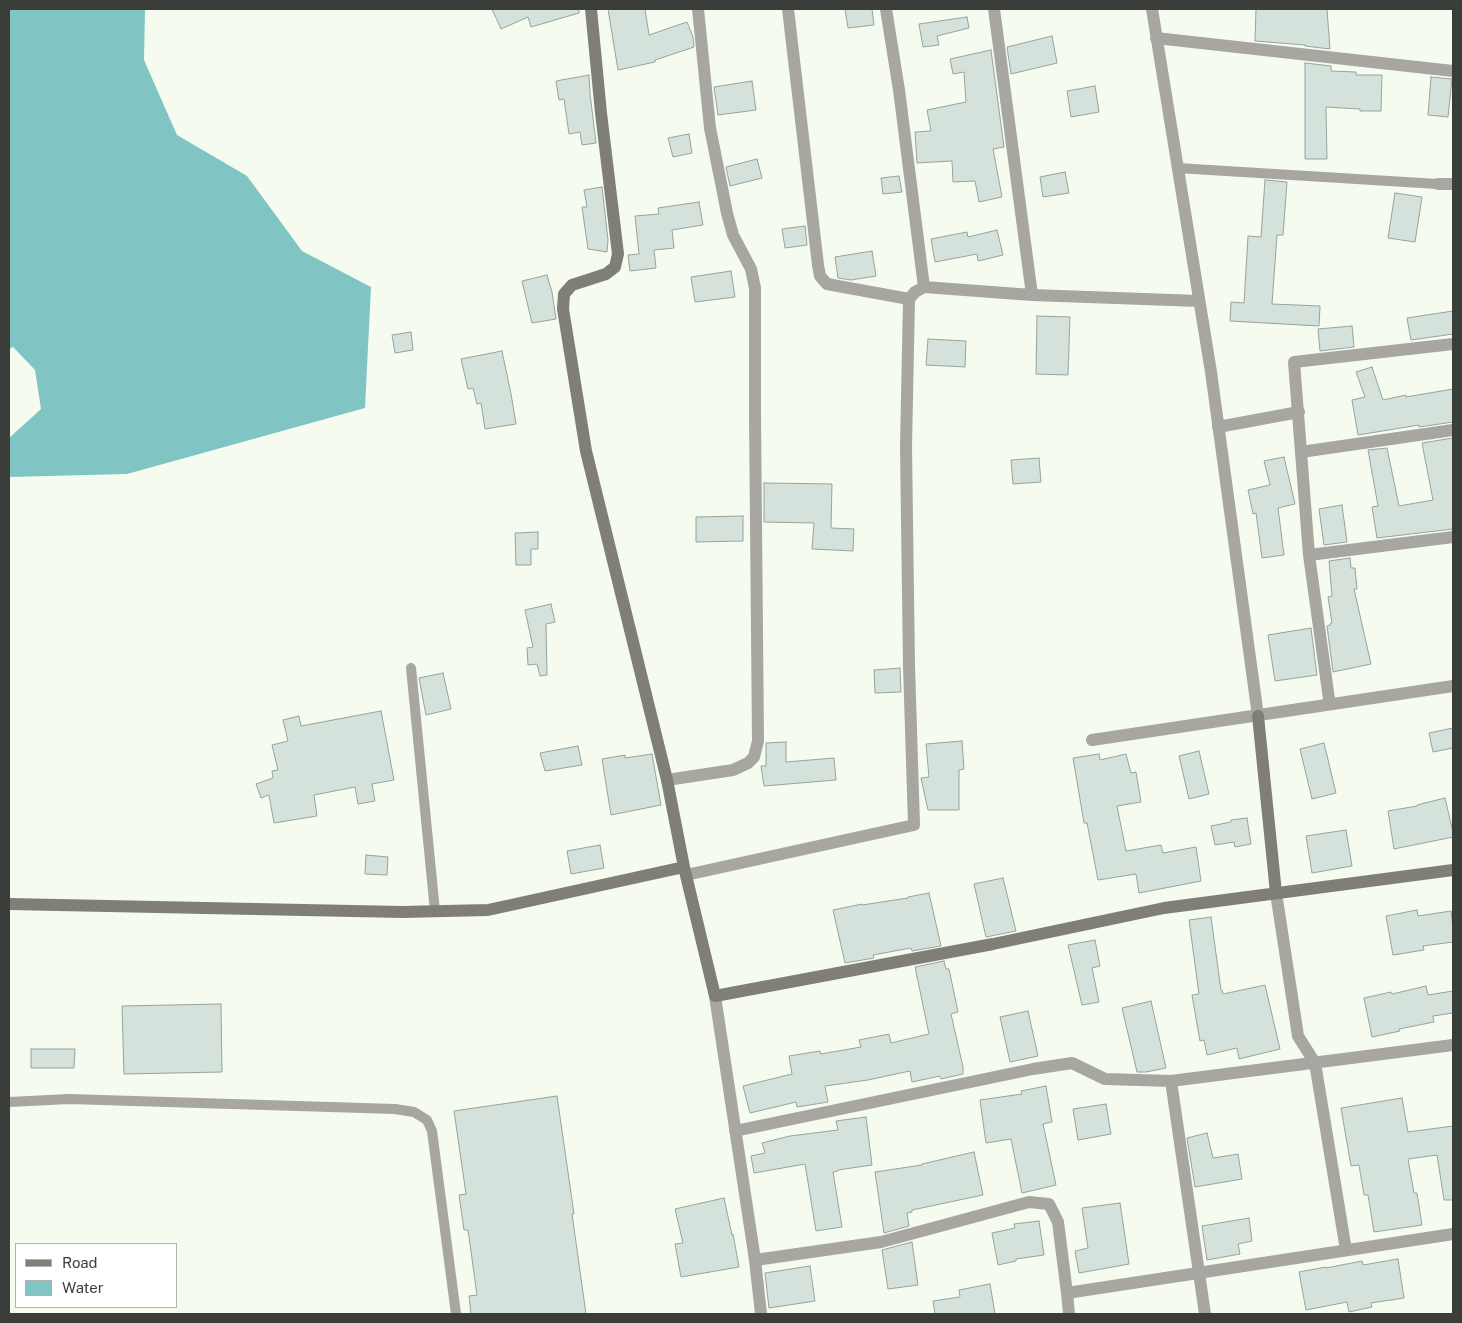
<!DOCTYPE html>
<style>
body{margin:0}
#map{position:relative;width:1462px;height:1323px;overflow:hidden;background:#f5fbef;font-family:"Public Sans",sans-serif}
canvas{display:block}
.frame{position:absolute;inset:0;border:10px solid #3b3d39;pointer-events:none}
.legend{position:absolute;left:15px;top:1243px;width:162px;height:65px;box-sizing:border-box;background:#fff;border:1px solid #b1b1b0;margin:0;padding:6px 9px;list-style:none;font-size:15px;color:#3b3d39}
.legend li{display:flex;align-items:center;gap:10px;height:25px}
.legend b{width:25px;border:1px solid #b1b1b0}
</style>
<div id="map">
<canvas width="1462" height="1323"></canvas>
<div class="frame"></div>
<ul class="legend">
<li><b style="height:6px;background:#807f77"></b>Road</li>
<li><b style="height:14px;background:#80c5c4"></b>Water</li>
</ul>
</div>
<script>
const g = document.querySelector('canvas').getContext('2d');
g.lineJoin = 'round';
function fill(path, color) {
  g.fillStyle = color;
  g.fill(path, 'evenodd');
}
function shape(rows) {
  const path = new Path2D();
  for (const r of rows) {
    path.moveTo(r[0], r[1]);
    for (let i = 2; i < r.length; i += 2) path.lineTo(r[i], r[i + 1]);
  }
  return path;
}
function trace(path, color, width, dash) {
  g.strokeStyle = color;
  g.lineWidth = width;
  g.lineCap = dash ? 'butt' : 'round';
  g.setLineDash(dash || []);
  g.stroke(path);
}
fill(shape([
 [9,9,145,9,144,60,177,135,247,176,302,251,371,287,365,408,127,474,9,477,9,438,41,409,35,370,13,347,9,349]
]), '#80c5c4');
const building = shape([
 [492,9,579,9,579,13,531,27,528,17,501,29,492,9],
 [608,9,645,9,649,35,687,22,693,37,694,47,655,60,655,62,618,70,608,9],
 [845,9,872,9,874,25,848,28,845,9],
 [1256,9,1327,9,1330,49,1305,46,1305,45,1255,41,1256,9],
 [967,17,969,28,937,36,939,45,923,47,919,24,967,17],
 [1052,36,1057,63,1011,74,1007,47,1052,36],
 [991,50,1004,147,993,149,1002,197,979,202,975,181,953,182,952,161,917,163,915,132,931,131,927,110,966,102,964,72,953,74,950,59,991,50],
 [1305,63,1331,66,1331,71,1356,72,1356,75,1382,75,1381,111,1360,111,1360,109,1326,107,1327,159,1305,159,1305,63],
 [589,75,590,94,596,143,582,145,580,132,569,134,564,99,559,100,556,81,589,75],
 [1431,77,1452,79,1448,117,1428,115,1431,77],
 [752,81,756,110,718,115,714,87,752,81],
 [1095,86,1099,112,1071,117,1067,91,1095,86],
 [689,134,692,153,673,157,668,138,689,134],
 [757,159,762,178,730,186,726,167,757,159],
 [1065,172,1069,193,1043,197,1040,177,1065,172],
 [899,176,902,192,883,194,881,178,899,176],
 [1265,180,1287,182,1283,235,1277,235,1272,304,1320,306,1319,326,1230,321,1231,302,1244,303,1248,236,1261,237,1265,180],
 [602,187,608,240,607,252,588,249,582,207,587,207,584,190,602,187],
 [1395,193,1422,197,1415,242,1388,238,1395,193],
 [699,202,703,225,672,230,674,248,654,250,656,268,630,271,628,255,639,254,635,216,659,214,658,208,699,202],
 [805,226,807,245,785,248,782,229,805,226],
 [997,230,1003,255,978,261,977,254,935,262,931,239,967,232,968,237,997,230],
 [872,251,876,276,851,280,838,278,835,257,872,251],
 [731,271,735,297,695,302,691,277,731,271],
 [547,275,552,292,556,319,532,323,522,281,547,275],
 [1453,311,1453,334,1411,340,1407,318,1453,311],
 [1037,316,1070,317,1068,375,1036,374,1037,316],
 [1352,326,1354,347,1320,351,1318,329,1352,326],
 [411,332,413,350,395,353,392,335,411,332],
 [928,339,966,341,965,367,926,365,928,339],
 [502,351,511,394,516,424,485,429,481,403,477,404,473,388,468,389,461,359,502,351],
 [1372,367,1383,400,1406,395,1406,397,1453,389,1453,422,1419,427,1419,425,1358,435,1352,400,1365,397,1356,372,1372,367],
 [1453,438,1453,529,1377,538,1372,507,1378,506,1368,450,1387,448,1399,506,1433,500,1422,443,1453,438],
 [1284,457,1295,504,1278,508,1284,555,1262,558,1256,513,1253,514,1248,490,1270,485,1264,461,1284,457],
 [1039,458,1041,482,1013,484,1011,460,1039,458],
 [764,483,832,484,831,528,854,529,853,551,812,549,814,523,764,522,764,483],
 [1342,505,1347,542,1324,545,1319,509,1342,505],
 [743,516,743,541,696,542,696,517,743,516],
 [538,532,538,549,531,549,531,565,516,565,515,533,538,532],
 [1350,558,1351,568,1355,568,1357,589,1354,589,1371,664,1333,672,1327,626,1330,625,1330,624,1332,623,1328,597,1332,596,1329,561,1350,558],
 [551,604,555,622,546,624,547,675,540,676,537,664,528,665,527,648,533,647,525,610,551,604],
 [1311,628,1317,675,1275,681,1268,635,1311,628],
 [900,668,901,692,875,693,874,670,900,668],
 [443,673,451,709,426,715,419,678,443,673],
 [381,711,394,780,372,784,375,801,358,804,355,787,314,795,317,816,274,823,269,795,261,798,256,784,273,778,272,771,278,770,272,745,288,741,283,720,299,716,301,726,381,711],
 [1453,728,1453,748,1433,752,1429,733,1453,728],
 [962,741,964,769,959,770,959,810,928,810,921,778,929,777,926,744,962,741],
 [786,742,786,762,834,758,836,780,764,786,761,766,766,766,766,743,786,742],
 [1324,743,1336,793,1312,799,1300,749,1324,743],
 [578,746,582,765,545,771,540,753,578,746],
 [1199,751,1209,794,1189,799,1179,756,1199,751],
 [652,754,661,805,611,815,602,759,625,755,625,758,652,754],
 [1099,754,1100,760,1126,754,1131,773,1136,772,1141,802,1117,806,1126,851,1161,845,1163,853,1196,847,1201,881,1139,893,1136,874,1098,880,1087,823,1084,823,1073,758,1099,754],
 [1445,798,1453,832,1453,837,1394,849,1388,811,1417,806,1417,805,1445,798],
 [1247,818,1251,844,1235,847,1234,842,1215,845,1211,826,1231,822,1231,820,1247,818],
 [1346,830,1352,866,1312,873,1306,836,1346,830],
 [600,845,604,868,571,874,567,851,600,845],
 [366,855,388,857,387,875,365,874,366,855],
 [1003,878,1016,931,986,937,974,884,1003,878],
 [929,893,941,946,912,951,911,948,873,955,874,958,845,963,833,910,862,904,862,905,908,898,908,897,929,893],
 [1417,910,1418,916,1451,911,1453,928,1453,942,1423,946,1424,950,1393,955,1386,916,1417,910],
 [1211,917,1221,990,1222,990,1223,994,1265,985,1280,1049,1239,1059,1237,1048,1207,1055,1204,1040,1200,1041,1192,995,1199,994,1189,920,1211,917],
 [1095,940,1100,966,1092,968,1099,1002,1082,1005,1068,945,1095,940],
 [944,961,946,969,949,969,958,1012,951,1014,963,1067,963,1074,941,1079,940,1076,912,1082,910,1071,868,1080,825,1086,828,1102,797,1107,796,1102,750,1113,743,1086,792,1074,789,1056,820,1051,821,1054,861,1047,859,1040,889,1034,891,1043,929,1034,915,967,944,961],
 [1426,986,1428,995,1453,991,1453,1013,1433,1016,1434,1022,1399,1029,1400,1031,1372,1037,1364,998,1391,992,1392,994,1426,986],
 [1151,1001,1166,1068,1146,1072,1137,1072,1122,1008,1151,1001],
 [221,1004,222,1072,124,1074,122,1006,221,1004],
 [1028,1011,1038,1056,1010,1062,1000,1017,1028,1011],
 [31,1049,75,1049,74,1068,31,1068,31,1049],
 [1046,1086,1052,1122,1043,1124,1056,1185,1022,1193,1011,1139,986,1143,980,1100,1022,1094,1021,1091,1046,1086],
 [557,1096,574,1214,572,1214,586,1314,471,1314,469,1296,477,1295,468,1230,464,1230,459,1195,466,1194,454,1111,557,1096],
 [1402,1098,1408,1132,1453,1126,1453,1200,1444,1200,1437,1155,1408,1159,1414,1193,1417,1193,1422,1225,1374,1232,1368,1195,1364,1195,1359,1165,1351,1166,1341,1108,1402,1098],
 [1106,1104,1111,1134,1078,1140,1073,1109,1106,1104],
 [866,1117,872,1165,838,1170,838,1171,833,1172,842,1227,816,1231,805,1164,754,1173,751,1156,765,1153,762,1143,790,1136,838,1130,836,1121,866,1117],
 [1207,1133,1213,1158,1238,1154,1242,1179,1195,1187,1187,1138,1207,1133],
 [974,1152,983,1195,912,1210,912,1212,907,1213,909,1226,884,1233,875,1172,922,1165,922,1164,974,1152],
 [724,1198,732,1235,733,1234,739,1267,681,1277,675,1244,683,1243,675,1209,724,1198],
 [1120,1203,1129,1264,1079,1273,1075,1251,1088,1248,1082,1208,1120,1203],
 [1249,1218,1252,1241,1238,1244,1240,1254,1207,1260,1202,1226,1249,1218],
 [1039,1221,1044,1255,1016,1259,1016,1261,998,1265,992,1233,1015,1228,1014,1224,1039,1221],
 [912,1242,918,1285,888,1289,882,1250,912,1242],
 [1398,1259,1404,1298,1371,1303,1372,1307,1349,1312,1347,1302,1306,1310,1299,1272,1326,1267,1326,1268,1362,1261,1363,1265,1398,1259],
 [810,1266,815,1301,769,1308,765,1273,810,1266],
 [990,1284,995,1314,935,1314,933,1301,960,1297,959,1290,990,1284]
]);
fill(building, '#d5e2db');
trace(building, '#96a39c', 1);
trace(shape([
 [1177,168,1438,184],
 [411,668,435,911],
 [9,1102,69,1099,395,1109,414,1112,427,1120,432,1131,456,1314]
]), '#a7a6a1', 10);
trace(shape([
 [788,9,818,265,820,276,827,284,909,299],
 [886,9,899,90,924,287],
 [994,9,1032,295],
 [1152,9,1211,372,1258,716],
 [1156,38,1453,71],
 [1438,184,1453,184],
 [1218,427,1299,412],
 [1301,452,1453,430],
 [1309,555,1453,537],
 [1329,699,1309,555,1294,362,1453,344],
 [1092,740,1453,686],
 [667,780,733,770,748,763,754,757,758,741,755,415,755,288,751,269,733,235,727,213,710,128,698,9],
 [686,875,914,825,909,666,906,447,909,299,915,292,924,287,1032,295,1199,301],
 [1276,893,1298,1036,1315,1063,1346,1250],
 [715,996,755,1260,761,1314],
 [735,1131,1033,1069,1072,1063,1105,1079,1171,1081],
 [755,1260,881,1242,1029,1202,1049,1204,1058,1222,1067,1293,1453,1234],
 [1067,1293,1069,1314],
 [1205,1314,1171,1081,1453,1045]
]), '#a7a6a1', 12);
trace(shape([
 [591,9,601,113,618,254,615,267,606,274,572,285,564,294,563,309,586,451,667,780,684,867,715,996,993,944,1164,908,1453,870],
 [1258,716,1276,893],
 [9,904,402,912,488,910,684,867]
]), '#807f77', 12);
</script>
